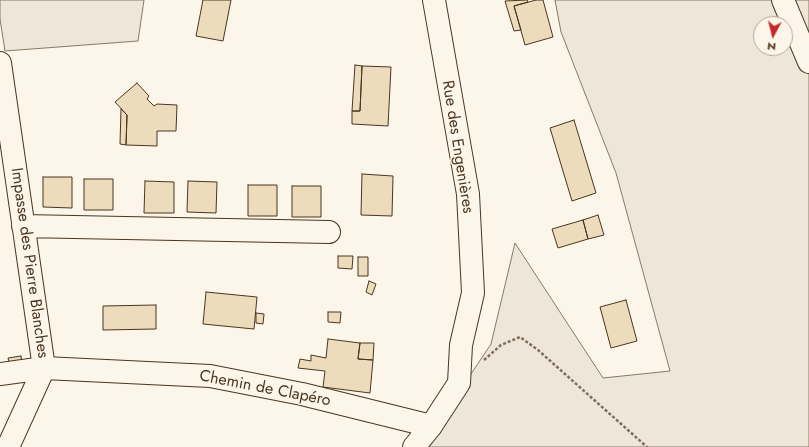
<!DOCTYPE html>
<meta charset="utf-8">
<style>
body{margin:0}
#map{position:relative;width:809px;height:447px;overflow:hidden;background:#fbf6e9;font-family:Jost,sans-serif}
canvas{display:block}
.north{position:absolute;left:753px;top:16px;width:40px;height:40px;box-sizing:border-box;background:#fbf6e9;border:1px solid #b4a999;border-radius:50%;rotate:187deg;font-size:11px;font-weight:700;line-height:16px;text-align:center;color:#4a3520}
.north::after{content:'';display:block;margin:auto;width:14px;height:18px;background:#c62828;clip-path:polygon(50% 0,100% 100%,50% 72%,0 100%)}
</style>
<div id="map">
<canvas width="809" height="447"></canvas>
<div class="north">N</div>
</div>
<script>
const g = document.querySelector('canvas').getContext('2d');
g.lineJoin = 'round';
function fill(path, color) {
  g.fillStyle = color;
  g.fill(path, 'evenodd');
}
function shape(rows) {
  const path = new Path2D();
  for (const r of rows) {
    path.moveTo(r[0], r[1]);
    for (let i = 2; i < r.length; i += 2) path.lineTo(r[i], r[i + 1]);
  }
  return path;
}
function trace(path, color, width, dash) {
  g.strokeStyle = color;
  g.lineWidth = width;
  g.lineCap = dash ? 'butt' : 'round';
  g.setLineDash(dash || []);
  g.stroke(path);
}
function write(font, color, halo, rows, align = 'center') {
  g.font = font + ' Jost,sans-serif';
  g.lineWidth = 3;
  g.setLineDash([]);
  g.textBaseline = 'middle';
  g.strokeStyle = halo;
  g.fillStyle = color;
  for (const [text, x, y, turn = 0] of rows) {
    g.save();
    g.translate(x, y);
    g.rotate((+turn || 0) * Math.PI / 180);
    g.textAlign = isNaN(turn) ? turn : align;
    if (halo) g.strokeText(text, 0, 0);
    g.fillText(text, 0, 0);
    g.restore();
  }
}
const green = shape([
 [0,0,144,0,138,41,5,51,0,19,0,0],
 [555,0,809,0,809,447,417,447,443,416,491,344,515,243,603,378,670,371,616,173,561,32,555,0],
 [761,24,785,24,785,48,761,48,761,24]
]);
fill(green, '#ede6d9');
trace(green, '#887966', 1);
const building = shape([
 [203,0,231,0,223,41,196,36,203,0],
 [527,0,528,2,514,6,521,30,514,31,505,1,527,0],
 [536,0,543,0,553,37,525,45,514,6,536,0],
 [355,65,362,66,360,111,352,111,355,65],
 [362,66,391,67,388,126,352,124,352,111,360,111,362,66],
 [137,83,149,96,147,99,154,106,157,104,177,105,176,131,157,131,157,146,126,145,127,115,115,102,137,83],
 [121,109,127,115,126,145,120,144,121,109],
 [574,120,596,193,572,201,550,128,574,120],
 [362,174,393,176,392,216,361,215,362,174],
 [43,177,72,177,72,208,43,207,43,177],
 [84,179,113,179,113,210,84,210,84,179],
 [145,181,174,182,174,213,144,213,145,181],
 [188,181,217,182,216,213,187,212,188,181],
 [248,185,277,185,277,216,248,216,248,185],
 [292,186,321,186,321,217,292,217,292,186],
 [598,215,604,235,588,239,583,220,598,215],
 [583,220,588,239,558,248,552,229,583,220],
 [338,256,353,256,352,269,338,268,338,256],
 [358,257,368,257,368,276,358,276,358,257],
 [369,281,376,284,372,295,366,292,369,281],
 [206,292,257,297,254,329,203,324,206,292],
 [626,300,637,341,611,348,600,307,626,300],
 [156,305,156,329,103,330,103,306,156,305],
 [328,312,341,312,340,323,328,322,328,312],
 [256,313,264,314,263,324,256,323,256,313],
 [328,339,360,343,358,359,373,360,370,393,323,387,325,371,298,368,300,359,311,361,311,355,326,358,328,339],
 [360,343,374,343,373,360,358,359,360,343],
 [21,356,22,364,10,366,8,358,21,356]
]);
fill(building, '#ecdcbc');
trace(building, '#4a3520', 1);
const minor = shape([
 [0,63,44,368],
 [23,226,329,232],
 [0,374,44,368,210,376,302,394,431,426],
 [8,447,44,368],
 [414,447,431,426,459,383,461,345,473,293,468,194,434,0]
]);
const major = shape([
 [783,0,809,62]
]);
trace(minor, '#4a3520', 24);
trace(major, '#4a3520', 24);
trace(shape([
 [484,360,501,345,520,337,538,350,647,447]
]), '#7f6f5c', 2.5, [3, 2]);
trace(minor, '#fbf6e9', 22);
trace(major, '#fbf6e9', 22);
write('16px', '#4a3520', '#fbf6e9', [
 ["Rue des Engenières",457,147,81],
 ["Impasse des Pierre Blanches",29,263,82],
 ["Chemin de Clapéro",265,389,11]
]);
</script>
